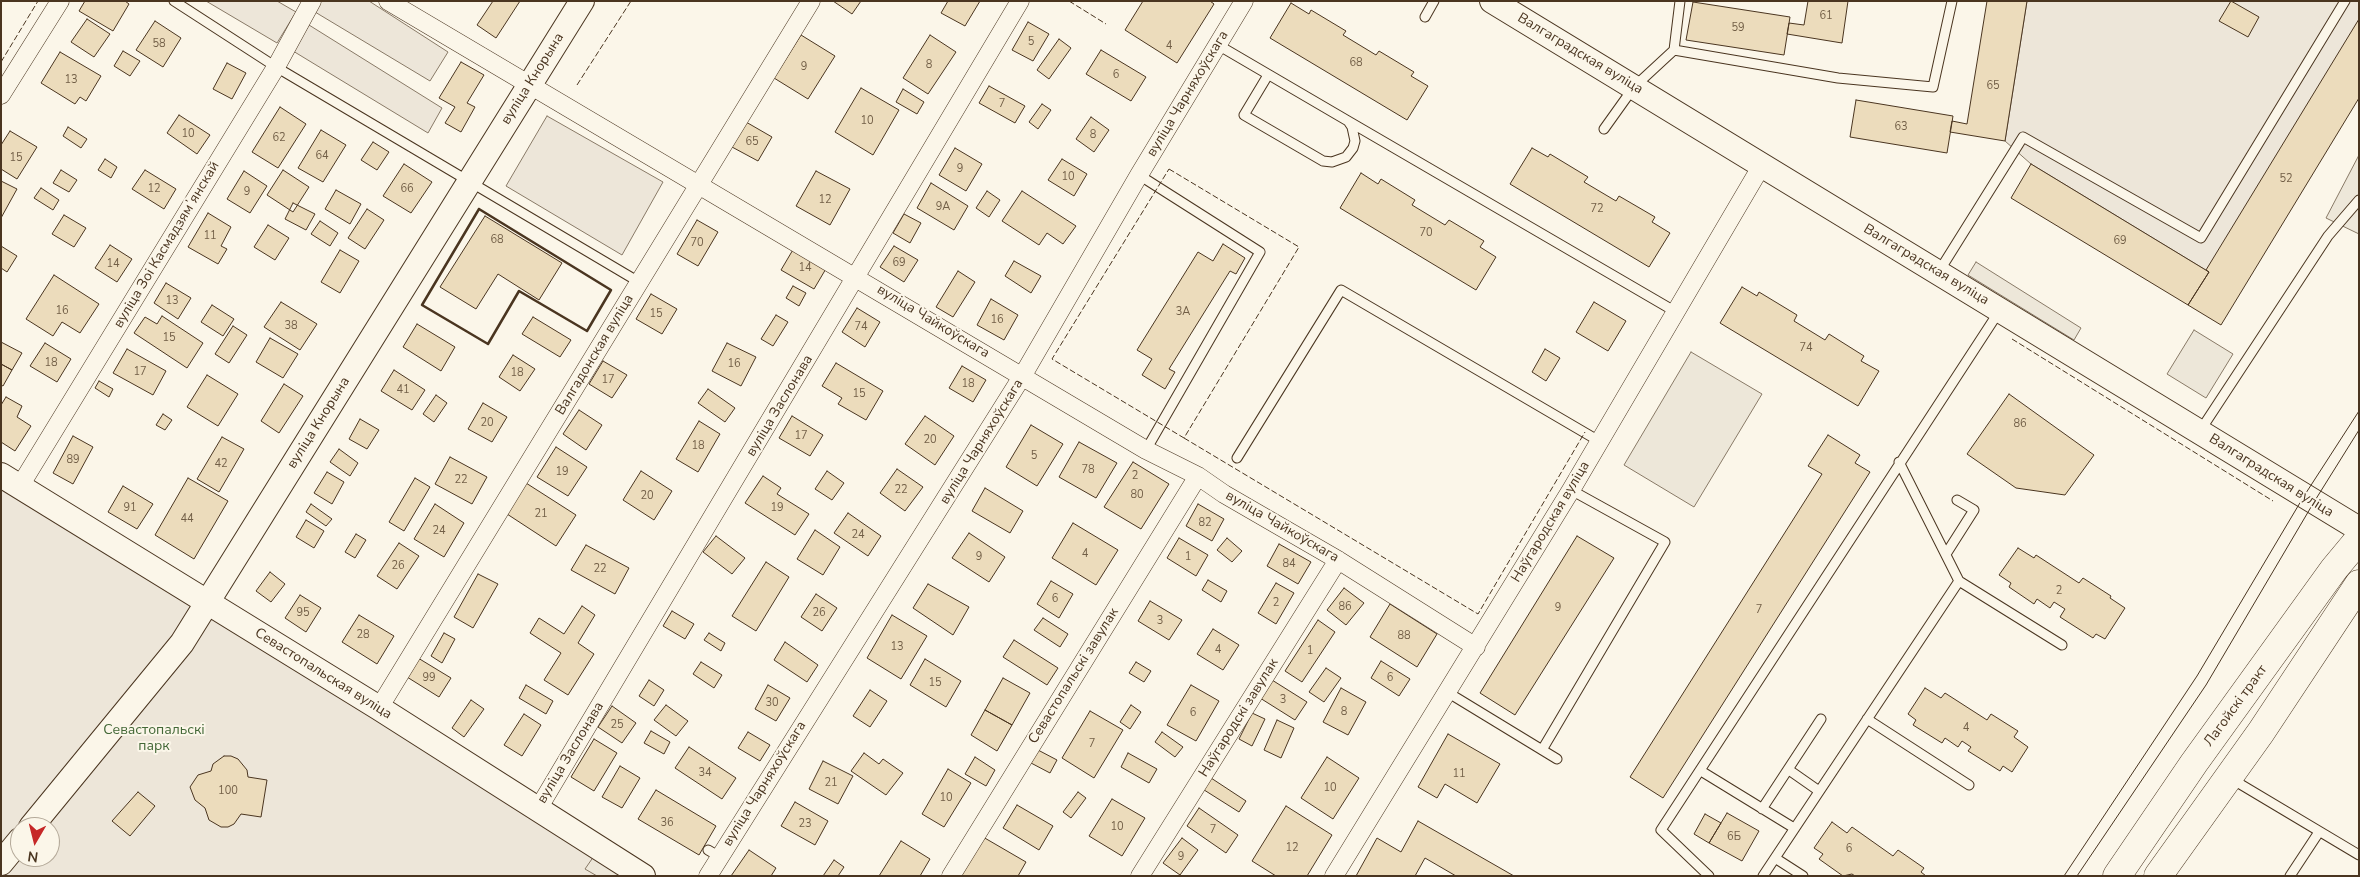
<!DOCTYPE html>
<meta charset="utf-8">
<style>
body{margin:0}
#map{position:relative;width:2360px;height:877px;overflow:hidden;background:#fbf6e9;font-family:"Nunito Sans",sans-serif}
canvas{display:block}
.frame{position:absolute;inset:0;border:2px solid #4a3520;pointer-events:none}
.north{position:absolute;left:10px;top:817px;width:50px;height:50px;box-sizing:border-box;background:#fbf6e9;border:1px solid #b4a999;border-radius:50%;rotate:188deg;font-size:14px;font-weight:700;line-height:20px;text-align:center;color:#4a3520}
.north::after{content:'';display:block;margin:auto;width:18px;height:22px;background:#c62828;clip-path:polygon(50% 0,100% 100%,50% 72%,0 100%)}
</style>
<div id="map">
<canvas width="2360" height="877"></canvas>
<div class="frame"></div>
<div class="north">N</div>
</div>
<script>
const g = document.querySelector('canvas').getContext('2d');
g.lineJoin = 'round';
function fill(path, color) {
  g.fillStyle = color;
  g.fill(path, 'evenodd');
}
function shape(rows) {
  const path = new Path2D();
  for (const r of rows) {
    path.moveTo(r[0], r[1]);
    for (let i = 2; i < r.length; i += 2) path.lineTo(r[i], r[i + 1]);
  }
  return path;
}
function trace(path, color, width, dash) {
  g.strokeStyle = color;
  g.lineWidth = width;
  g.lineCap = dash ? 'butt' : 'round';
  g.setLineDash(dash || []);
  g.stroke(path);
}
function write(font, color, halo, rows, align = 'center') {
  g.font = font + ' "Nunito Sans",sans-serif';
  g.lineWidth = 4;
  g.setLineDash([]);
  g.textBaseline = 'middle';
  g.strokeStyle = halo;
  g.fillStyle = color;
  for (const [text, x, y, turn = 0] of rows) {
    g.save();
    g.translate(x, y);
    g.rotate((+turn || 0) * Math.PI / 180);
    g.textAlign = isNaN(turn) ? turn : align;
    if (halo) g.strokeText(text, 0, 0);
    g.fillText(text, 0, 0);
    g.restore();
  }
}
const green = shape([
 [206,1,277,1,296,12,277,43,206,1],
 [321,1,369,1,448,52,430,81,315,12,321,1],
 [2027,1,2359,1,2359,20,2209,272,2031,164,2005,141,2027,1],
 [309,25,442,108,428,133,293,51,309,25],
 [547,116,663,182,622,255,506,186,547,116],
 [1,488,641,876,1,876,1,488],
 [20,827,50,827,50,857,20,857,20,827]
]);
fill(green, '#ede6d9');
trace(green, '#887966', 1);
const parking = shape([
 [2359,155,2359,234,2326,218,2359,155],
 [1976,262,2081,328,2074,340,1968,275,1976,262],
 [2194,330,2233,354,2206,398,2167,374,2194,330],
 [1691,352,1762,394,1694,507,1624,465,1691,352],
 [594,856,626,876,597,876,585,869,594,856]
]);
fill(parking, '#ede7d9');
trace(parking, '#887966', 1);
const building = shape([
 [85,1,125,1,129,4,113,31,79,11,85,1],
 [493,1,520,1,496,38,477,25,493,1],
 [833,1,861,1,852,14,833,1],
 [948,1,980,1,965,26,941,13,948,1],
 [1143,1,1210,1,1214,4,1177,63,1125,30,1143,1],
 [1808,1,1848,1,1842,43,1787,34,1789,23,1804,25,1808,1],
 [1987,1,2027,1,2005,141,1950,132,1952,121,1967,124,1987,1],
 [2231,1,2259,17,2248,37,2219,21,2231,1],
 [1693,2,1790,17,1784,55,1686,40,1693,2],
 [1291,3,1309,14,1311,10,1346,31,1343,35,1376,55,1379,51,1414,72,1411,76,1428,86,1407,120,1270,38,1291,3],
 [87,19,110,34,94,57,71,42,87,19],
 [2359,19,2359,98,2221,325,2188,305,2209,272,2206,270,2359,19],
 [155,21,181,38,163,67,136,50,155,21],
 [1028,22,1049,34,1033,61,1012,50,1028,22],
 [801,35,835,56,808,99,774,78,801,35],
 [930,35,956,52,928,94,903,78,930,35],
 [1059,39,1071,48,1049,79,1037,70,1059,39],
 [1101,50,1146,77,1131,101,1086,74,1101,50],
 [123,51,140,61,130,76,114,66,123,51],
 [60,52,101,76,86,101,80,97,75,104,41,83,60,52],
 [461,62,484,75,467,103,475,107,461,132,445,123,455,107,439,98,461,62],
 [227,63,246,73,232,99,213,89,227,63],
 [989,86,1025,106,1015,123,979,103,989,86],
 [861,88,899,110,873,155,835,132,861,88],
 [903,89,924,102,917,114,896,102,903,89],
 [1856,100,1953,116,1947,153,1850,137,1856,100],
 [1042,104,1051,110,1038,129,1029,122,1042,104],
 [280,107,306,124,278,168,252,152,280,107],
 [179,115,210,135,197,154,167,133,179,115],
 [1091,117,1109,130,1094,152,1076,139,1091,117],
 [746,122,772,137,758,161,732,147,746,122],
 [68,127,87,139,81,148,63,136,68,127],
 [321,130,346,145,323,182,298,168,321,130],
 [10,131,37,147,17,179,1,169,1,145,10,131],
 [373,142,389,152,377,170,361,160,373,142],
 [955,148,982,164,966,191,939,175,955,148],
 [1532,148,1548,157,1550,154,1588,177,1584,182,1616,201,1619,196,1655,217,1652,222,1670,233,1649,267,1510,184,1532,148],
 [105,159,117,167,111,178,98,170,105,159],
 [1062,159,1087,174,1074,196,1048,180,1062,159],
 [404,164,432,182,411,213,383,196,404,164],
 [2031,164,2209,272,2188,305,2011,198,2031,164],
 [61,170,77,180,69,192,53,183,61,170],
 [145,170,176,189,164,209,132,189,145,170],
 [283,170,309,187,293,212,267,195,283,170],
 [244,171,267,186,250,213,227,199,244,171],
 [816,171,850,189,830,225,796,206,816,171],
 [1361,173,1378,184,1381,179,1415,200,1412,205,1445,225,1449,220,1484,241,1480,247,1496,257,1476,290,1340,208,1361,173],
 [1,181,17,189,1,218,1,181],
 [931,183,968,206,954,230,917,208,931,183],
 [41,188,59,200,53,210,34,198,41,188],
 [336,190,361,204,350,224,325,209,336,190],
 [987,191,1000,200,989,217,976,208,987,191],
 [1022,191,1076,226,1063,244,1047,233,1039,245,1002,221,1022,191],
 [293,203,315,214,306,230,285,219,293,203],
 [367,209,384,220,365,249,348,238,367,209],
 [208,213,231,227,221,246,227,249,218,264,188,247,208,213],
 [904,214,921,223,910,243,893,233,904,214],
 [64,215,86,228,74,247,52,234,64,215],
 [485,216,562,263,539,300,498,274,476,309,440,287,485,216],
 [697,220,718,232,698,266,677,254,697,220],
 [320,221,338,233,330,246,311,234,320,221],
 [268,225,289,238,275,260,254,247,268,225],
 [1223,244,1245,258,1236,274,1230,271,1169,369,1175,372,1165,389,1142,375,1152,359,1137,350,1198,252,1213,261,1223,244],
 [110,245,132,259,117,282,95,268,110,245],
 [1,246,17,256,7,272,1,268,1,246],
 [894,246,918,260,904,282,880,267,894,246],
 [794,248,827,267,814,289,781,270,794,248],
 [340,250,359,261,340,293,321,282,340,250],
 [1014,261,1041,276,1031,293,1005,276,1014,261],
 [958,271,975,282,953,317,936,307,958,271],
 [54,275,99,304,80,333,62,322,53,336,26,319,54,275],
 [166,283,191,298,178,319,154,303,166,283],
 [793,286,806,293,799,306,786,298,793,286],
 [1742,287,1757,296,1759,292,1797,315,1794,321,1825,340,1829,334,1864,356,1861,361,1879,371,1858,406,1720,323,1742,287],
 [651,294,677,309,662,334,636,319,651,294],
 [991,299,1018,315,1004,340,977,325,991,299],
 [281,302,317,324,300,350,264,327,281,302],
 [1594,302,1626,321,1608,351,1576,332,1594,302],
 [212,305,234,319,223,336,201,322,212,305],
 [857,308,880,322,865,347,842,332,857,308],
 [776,315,788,322,773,346,761,339,776,315],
 [162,316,203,343,187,368,134,333,145,317,157,324,162,316],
 [533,317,571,340,560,357,522,334,533,317],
 [417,324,455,347,441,371,403,347,417,324],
 [233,326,247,335,229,363,215,354,233,326],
 [270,338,298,354,283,378,256,362,270,338],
 [1,342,22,353,12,370,1,364,1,342],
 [45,343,71,359,57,382,30,366,45,343],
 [727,343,756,357,741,386,712,371,727,343],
 [127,349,166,371,153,395,113,373,127,349],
 [1545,349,1560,358,1546,381,1532,372,1545,349],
 [513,355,535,369,520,391,499,377,513,355],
 [603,361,627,375,612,398,589,384,603,361],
 [836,363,883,391,866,420,838,404,842,398,822,386,836,363],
 [1,364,12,370,3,386,1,385,1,364],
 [962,366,986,380,973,402,949,388,962,366],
 [394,370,425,390,412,410,381,391,394,370],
 [207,375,238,394,218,426,187,407,207,375],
 [99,381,113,389,109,397,95,388,99,381],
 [284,384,303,396,279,433,261,421,284,384],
 [708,389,735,408,725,422,698,403,708,389],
 [2009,394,2094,455,2065,495,2016,488,1967,454,2009,394],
 [436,395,447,403,434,422,423,414,436,395],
 [6,397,22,406,17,417,31,426,15,451,1,442,1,405,6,397],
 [483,403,507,417,492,442,468,429,483,403],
 [579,410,602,425,586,450,563,434,579,410],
 [163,414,172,420,165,430,156,425,163,414],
 [792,416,823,435,810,456,779,438,792,416],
 [925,416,954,436,935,465,905,444,925,416],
 [360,419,379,430,367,449,349,439,360,419],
 [699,421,720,434,698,472,676,459,699,421],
 [1031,425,1063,444,1037,486,1006,467,1031,425],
 [1828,435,1860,455,1855,463,1870,472,1663,798,1630,777,1822,474,1808,466,1828,435],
 [73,436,93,447,73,484,53,473,73,436],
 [222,437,244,449,219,492,197,479,222,437],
 [1079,442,1117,463,1096,498,1059,477,1079,442],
 [556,447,587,467,568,496,537,477,556,447],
 [339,449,358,463,350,476,330,462,339,449],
 [450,457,487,477,472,504,435,484,450,457],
 [1133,462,1169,484,1141,529,1104,507,1133,462],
 [897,469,923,487,905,511,880,493,897,469],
 [641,471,672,491,654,520,623,500,641,471],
 [827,471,844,483,832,500,815,489,827,471],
 [327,472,344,482,332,504,314,493,327,472],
 [763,476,781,488,777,494,809,514,795,535,745,503,763,476],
 [188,478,228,501,194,559,155,535,188,478],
 [415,478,430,487,404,531,389,522,415,478],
 [526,483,576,515,556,546,507,514,526,483],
 [123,486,153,504,137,529,108,512,123,486],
 [985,488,1023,511,1010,533,972,511,985,488],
 [311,504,332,519,326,526,306,512,311,504],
 [435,504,464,523,444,557,414,539,435,504],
 [1198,504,1224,519,1212,541,1186,526,1198,504],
 [848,513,881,536,868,556,834,533,848,513],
 [306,520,324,531,314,548,296,537,306,520],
 [1073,523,1118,550,1096,585,1052,558,1073,523],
 [815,530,840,547,823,575,797,559,815,530],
 [969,533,1005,557,989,582,952,558,969,533],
 [356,534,366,540,355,558,345,552,356,534],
 [716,536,745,558,732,574,703,552,716,536],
 [1577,536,1614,558,1515,715,1480,693,1577,536],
 [1179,538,1208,555,1196,576,1167,558,1179,538],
 [1227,538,1242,551,1232,562,1217,550,1227,538],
 [399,543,419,556,397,589,377,576,399,543],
 [1279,544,1311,562,1298,584,1267,566,1279,544],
 [586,545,629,568,615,594,571,570,586,545],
 [2018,548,2034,558,2036,555,2079,583,2083,578,2111,596,2110,598,2125,608,2105,639,2096,634,2093,638,2060,617,2065,609,2054,602,2050,608,2037,599,2034,604,2009,587,2011,583,1999,575,2018,548],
 [766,562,789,577,756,631,732,616,766,562],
 [270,572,285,584,271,602,256,591,270,572],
 [478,574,498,584,473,628,454,617,478,574],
 [1208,580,1227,591,1221,602,1202,590,1208,580],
 [1051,581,1073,594,1059,618,1037,604,1051,581],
 [1276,583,1294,593,1276,624,1258,613,1276,583],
 [928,584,969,607,953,635,913,608,928,584],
 [1344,588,1364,603,1346,625,1327,610,1344,588],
 [816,594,837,608,822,631,801,617,816,594],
 [300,595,321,608,306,632,285,618,300,595],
 [1150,601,1182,620,1169,640,1138,621,1150,601],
 [1390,604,1437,634,1417,667,1370,637,1390,604],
 [582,606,595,615,578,643,594,654,568,695,544,680,561,653,530,633,539,618,564,634,582,606],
 [672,611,694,624,685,639,663,626,672,611],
 [359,615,394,636,377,664,342,642,359,615],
 [892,615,927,636,901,679,867,658,892,615],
 [1043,618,1068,634,1060,647,1034,630,1043,618],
 [1318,620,1335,632,1302,682,1285,671,1318,620],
 [1213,629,1239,645,1223,670,1197,654,1213,629],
 [444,633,455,639,442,663,431,656,444,633],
 [709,633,725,643,721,651,704,640,709,633],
 [1014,640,1058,668,1047,685,1003,657,1014,640],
 [785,642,818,665,807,682,774,660,785,642],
 [418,658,451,678,439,697,407,677,418,658],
 [925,659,961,681,946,707,910,685,925,659],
 [1381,661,1410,679,1399,696,1371,678,1381,661],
 [701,662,722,675,714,688,693,674,701,662],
 [1136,662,1151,671,1144,682,1129,673,1136,662],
 [1326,668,1341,678,1324,702,1309,692,1326,668],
 [1003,678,1030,693,1012,725,985,710,1003,678],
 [649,680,664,690,654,706,639,696,649,680],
 [1272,680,1307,702,1295,720,1260,698,1272,680],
 [526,685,553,701,546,714,519,698,526,685],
 [768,685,790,698,776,721,755,709,768,685],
 [1191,685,1219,701,1196,741,1167,725,1191,685],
 [1341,688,1366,702,1348,735,1323,722,1341,688],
 [1925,688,1941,698,1945,693,1987,720,1991,714,2018,731,2014,737,2028,747,2012,772,2003,766,2000,771,1968,751,1971,747,1962,741,1958,747,1945,738,1942,743,1913,725,1916,720,1908,714,1925,688],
 [870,690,887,701,870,727,853,716,870,690],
 [471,700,484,709,464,737,452,728,471,700],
 [666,705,688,721,676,736,654,720,666,705],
 [1131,705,1141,712,1130,729,1120,722,1131,705],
 [612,706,636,723,622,743,598,727,612,706],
 [985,710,1012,725,997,751,971,735,985,710],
 [1090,711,1123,730,1094,778,1062,758,1090,711],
 [1252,713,1265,719,1252,746,1239,739,1252,713],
 [524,714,541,725,522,756,504,745,524,714],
 [1277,720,1294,728,1281,758,1264,750,1277,720],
 [651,731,670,742,664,754,644,743,651,731],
 [748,732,770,745,760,761,738,748,748,732],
 [1162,732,1183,747,1175,757,1155,742,1162,732],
 [1448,734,1500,764,1477,803,1445,784,1437,798,1418,787,1448,734],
 [594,739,617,753,594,791,571,777,594,739],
 [689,747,736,778,722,799,675,768,689,747],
 [1038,750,1057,760,1050,773,1031,763,1038,750],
 [864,753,879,764,883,759,903,773,886,795,851,771,864,753],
 [1128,753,1157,769,1149,783,1121,767,1128,753],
 [224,756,231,756,238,759,247,770,248,777,267,780,261,817,241,814,234,824,228,827,221,827,209,820,205,808,195,800,190,787,198,775,211,771,213,764,224,756],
 [975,757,995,770,986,786,965,774,975,757],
 [1327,757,1359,778,1333,819,1301,798,1327,757],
 [823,761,853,776,838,804,809,789,823,761],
 [620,766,640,778,622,808,602,797,620,766],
 [948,769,971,783,944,827,922,814,948,769],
 [1208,776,1246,801,1239,812,1201,788,1208,776],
 [656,790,716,826,699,855,638,819,656,790],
 [138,792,155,806,130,836,112,821,138,792],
 [1078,792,1086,798,1071,818,1063,812,1078,792],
 [1112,799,1145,818,1122,856,1089,836,1112,799],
 [795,802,828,821,815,845,781,826,795,802],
 [1017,805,1053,826,1039,850,1003,828,1017,805],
 [1286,806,1332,835,1307,876,1276,876,1252,861,1286,806],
 [1199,808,1238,835,1226,853,1187,826,1199,808],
 [1727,813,1759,831,1742,861,1709,843,1727,813],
 [1705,814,1721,823,1709,843,1694,834,1705,814],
 [1418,821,1514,876,1456,876,1425,858,1415,876,1356,876,1377,838,1401,852,1418,821],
 [1832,822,1847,833,1852,827,1893,856,1898,850,1924,868,1921,872,1926,876,1855,876,1852,874,1843,876,1819,859,1823,854,1814,848,1832,822],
 [983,837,1026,862,1018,876,961,876,983,837],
 [1182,838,1198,850,1180,875,1163,863,1182,838],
 [901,841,930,859,920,876,879,876,901,841],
 [749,850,776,868,771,876,731,876,749,850],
 [834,860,844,867,838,876,823,876,834,860]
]);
fill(building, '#ecdcbc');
trace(building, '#4a3520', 1);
const lane = shape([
 [174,1,276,67,639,282],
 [1425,17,1434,1],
 [1218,45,1348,121,1352,127,1355,141,1353,148,1346,157,1332,162,1323,161,1244,115,1268,75],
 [1674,50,1838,78,1933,87,1952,1],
 [1348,121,1676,312],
 [1604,129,1634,87,1674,50,1680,1],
 [1139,175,1260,252,1146,450],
 [1938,273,2023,137,2201,238,2345,1],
 [2200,431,2328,236,2359,200],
 [1237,458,1341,290,1599,441],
 [1946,554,1974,510,1957,500],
 [1959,581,2062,645],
 [1447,692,1557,759],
 [1867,719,1969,785],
 [1542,750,1665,542,1571,490],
 [1789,770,1819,791],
 [1701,771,1794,828],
 [2230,778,2359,855],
 [1762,809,1821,719],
 [708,850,720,857],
 [1775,858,1803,876],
 [1709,876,1661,830,2000,310],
 [1763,876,1959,581,1899,462],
 [2290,876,2319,832]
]);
const street = shape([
 [388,1,1146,450,1198,476,1224,494,1338,560,1476,647],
 [1,95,60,1],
 [20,486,276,67,312,1],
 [379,708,811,1],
 [538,809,1020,1],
 [708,876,1023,375,1139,175,1244,1],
 [951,876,1198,476],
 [1140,876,1338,560],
 [1334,876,1571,490,1762,165]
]);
const secondary = shape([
 [1492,1,2359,529],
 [1,475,379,708,643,876],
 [31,827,182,643,582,1],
 [1,863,20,840]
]);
const primary = shape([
 [2117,876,2194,763,2334,569,2359,539],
 [2158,876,2261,732,2359,584]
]);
trace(lane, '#4a3520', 11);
trace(street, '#4a3520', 19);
trace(secondary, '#4a3520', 26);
trace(primary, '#4a3520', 29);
trace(lane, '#fbf6e9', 9);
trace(street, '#fbf6e9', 18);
trace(secondary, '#fbf6e9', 24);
trace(primary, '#fbf6e9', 28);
trace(shape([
 [2064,876,2197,676,2304,496,2359,411],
 [2077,876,2206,685,2314,502,2359,430]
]), '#4a3520', 1);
trace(shape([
 [1069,1,1106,24],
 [1,62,38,1],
 [577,85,631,1],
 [1169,169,1299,247,1184,438,1052,359,1169,169],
 [2012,339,2273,501],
 [1184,438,1478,614,1585,432]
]), '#4a3520', 1, [6, 2.5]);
trace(shape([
 [479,209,611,290,587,331,519,291,488,344,422,305,479,209]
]), '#4a3520', 2.5);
write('11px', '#725f47', null, [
 ["61",1826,16],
 ["59",1738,28],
 ["5",1031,42],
 ["58",159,44],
 ["4",1169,46],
 ["68",1356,63],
 ["8",929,65],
 ["9",804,67],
 ["6",1116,75],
 ["13",71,80],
 ["65",1993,86],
 ["7",1002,104],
 ["10",867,121],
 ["63",1901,127],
 ["10",188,134],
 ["8",1093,135],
 ["62",279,138],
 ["65",752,142],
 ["64",322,156],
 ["15",16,158],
 ["9",960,169],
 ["10",1068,177],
 ["52",2286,179],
 ["12",154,189],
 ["66",407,189],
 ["9",247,192],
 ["12",825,200],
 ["9А",943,207],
 ["72",1597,209],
 ["70",1426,233],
 ["11",210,236],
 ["68",497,240],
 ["69",2120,241],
 ["70",697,243],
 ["69",899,263],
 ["14",113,264],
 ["14",805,268],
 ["13",172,301],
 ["16",62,311],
 ["3А",1183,312],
 ["15",656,314],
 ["16",997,320],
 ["38",291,326],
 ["74",861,327],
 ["15",169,338],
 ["74",1806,348],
 ["18",51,363],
 ["16",734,364],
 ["17",140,372],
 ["18",517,373],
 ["17",608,380],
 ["18",968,384],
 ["41",403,390],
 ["15",859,394],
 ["20",487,423],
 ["86",2020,424],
 ["17",801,436],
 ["20",930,440],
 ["18",698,446],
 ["5",1034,456],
 ["89",73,460],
 ["42",221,464],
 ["78",1088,470],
 ["19",562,472],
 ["2",1135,476],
 ["22",461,480],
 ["22",901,490],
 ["80",1137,495],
 ["20",647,496],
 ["91",130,508],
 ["19",777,508],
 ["21",541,514],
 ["44",187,519],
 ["82",1205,523],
 ["24",439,531],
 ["24",858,535],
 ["4",1085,554],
 ["9",979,557],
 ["1",1188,557],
 ["84",1289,564],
 ["26",398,566],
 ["22",600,569],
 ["2",2059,591],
 ["6",1055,599],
 ["2",1276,603],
 ["86",1345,607],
 ["9",1558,608],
 ["7",1759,610],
 ["95",303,613],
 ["26",819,613],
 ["3",1160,621],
 ["28",363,635],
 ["88",1404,636],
 ["13",897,647],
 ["4",1218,650],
 ["1",1310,651],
 ["99",429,678],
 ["6",1390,678],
 ["15",935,683],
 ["3",1283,700],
 ["30",772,703],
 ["8",1344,712],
 ["6",1193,713],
 ["25",617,725],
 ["4",1966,728],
 ["7",1092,744],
 ["34",705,773],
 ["11",1459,774],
 ["21",831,783],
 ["10",1330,788],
 ["100",228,791],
 ["10",946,798],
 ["36",667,823],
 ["23",805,824],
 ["10",1117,827],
 ["7",1213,830],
 ["6Б",1734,837],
 ["12",1292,848],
 ["6",1849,849],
 ["9",1181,857]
]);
write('14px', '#4a3520', '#fbf6e9', [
 ["Валгаградская вуліца",1580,54,31],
 ["вуліца Кнорына",533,79,-58],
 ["вуліца Чарняхоўскага",1188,94,-59],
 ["вуліца Зоі Касмадзямʼянскай",167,245,-59],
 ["Валгаградская вуліца",1926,265,31],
 ["вуліца Чайкоўскага",933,322,31],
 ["Валгадонская вуліца",595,355,-59],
 ["вуліца Заслонава",780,406,-59],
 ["вуліца Кнорына",319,423,-58],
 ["вуліца Чарняхоўскага",982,442,-58],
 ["Валгаградская вуліца",2271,476,32],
 ["Наўгародская вуліца",1551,522,-59],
 ["вуліца Чайкоўскага",1282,527,30],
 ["Севастопальская вуліца",323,674,32],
 ["Севастопальскі завулак",1074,676,-58],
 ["Лагойскі тракт",2236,706,-54],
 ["Наўгародскі завулак",1239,718,-58],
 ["вуліца Заслонава",571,753,-59],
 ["вуліца Чарняхоўскага",765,784,-58]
]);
write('14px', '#436837', '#fbf6e9', [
 ["Севастопальскі",154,731],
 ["парк",154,747]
]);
</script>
